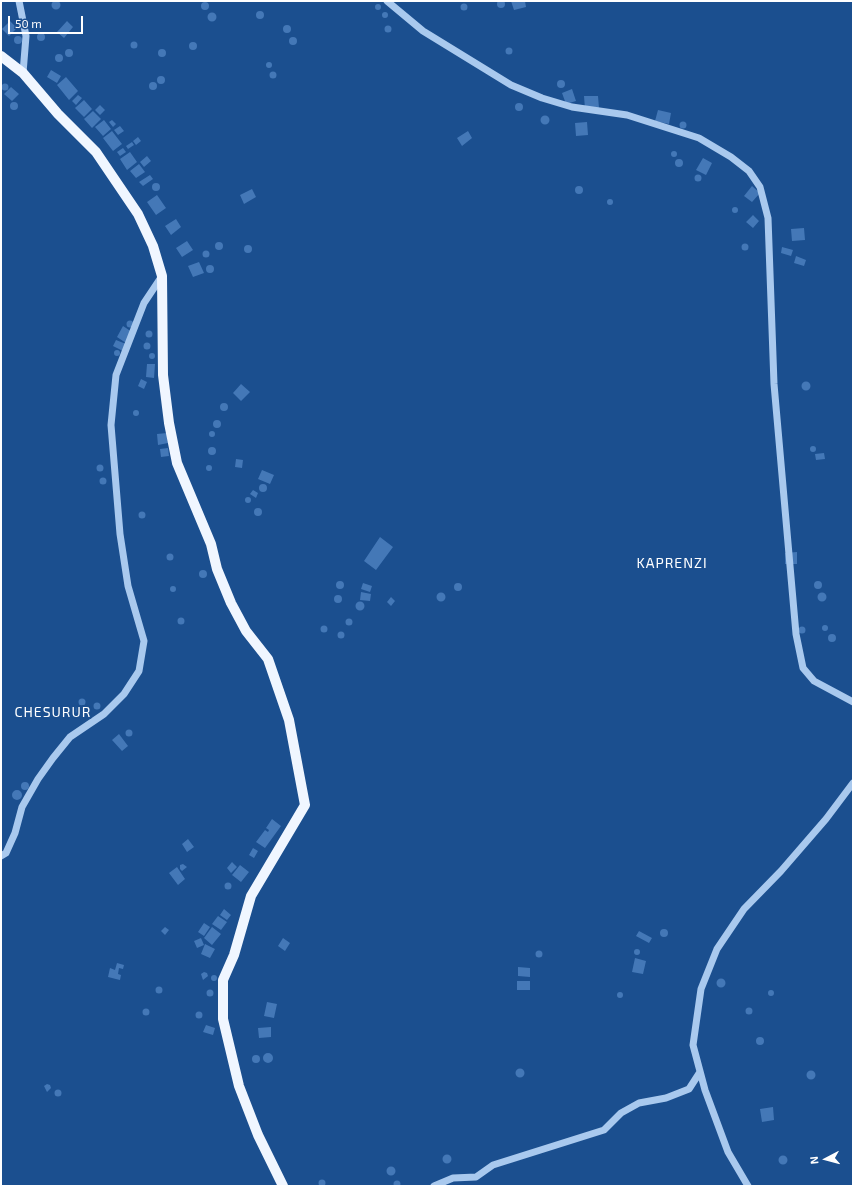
<!DOCTYPE html>
<style>
body{margin:0}
#map{position:relative;width:854px;height:1187px;overflow:hidden;background:#1b4f8f;font-family:"Exo 2",sans-serif}
canvas{display:block}
.frame{position:absolute;inset:0;border:2px solid #fff;pointer-events:none}
.north{position:absolute;left:806px;top:1139px;width:40px;height:40px;-webkit-text-stroke:3px #1b4f8f;paint-order:stroke;rotate:264deg;font-size:11px;font-weight:700;line-height:16px;text-align:center;color:#fff}
.north::after{content:'';display:block;margin:auto;width:14px;height:18px;background:#fff;clip-path:polygon(50% 0,100% 100%,50% 72%,0 100%)}
.scale{position:absolute;left:8px;top:16px;width:75px;height:18px;box-sizing:border-box;border:2px solid #fff;border-top:0;padding-left:5px;font-size:12px;line-height:14px;white-space:nowrap;color:#fff;-webkit-text-stroke:3px #1b4f8f;paint-order:stroke}
</style>
<div id="map">
<canvas width="854" height="1187"></canvas>
<div class="frame"></div>
<div class="north">N</div>
<div class="scale">50 m</div>
</div>
<script>
const g = document.querySelector('canvas').getContext('2d');
g.lineJoin = 'round';
function fill(path, color) {
  g.fillStyle = color;
  g.fill(path, 'evenodd');
}
function shape(rows) {
  const path = new Path2D();
  for (const r of rows) {
    if (r.length === 3) {
      path.moveTo(r[0] + r[2], r[1]);
      path.arc(r[0], r[1], r[2], 0, 2 * Math.PI);
      continue;
    }
    path.moveTo(r[0], r[1]);
    for (let i = 2; i < r.length; i += 2) path.lineTo(r[i], r[i + 1]);
  }
  return path;
}
function trace(path, color, width, dash) {
  g.strokeStyle = color;
  g.lineWidth = width;
  g.lineCap = dash ? 'butt' : 'round';
  g.setLineDash(dash || []);
  g.stroke(path);
}
function write(font, color, halo, rows, align = 'center') {
  g.font = font + ' "Exo 2",sans-serif';
  g.lineWidth = 4;
  g.setLineDash([]);
  g.textBaseline = 'middle';
  g.strokeStyle = halo;
  g.fillStyle = color;
  for (const [text, x, y, turn = 0] of rows) {
    g.save();
    g.translate(x, y);
    g.rotate((+turn || 0) * Math.PI / 180);
    g.textAlign = isNaN(turn) ? turn : align;
    if (halo) g.strokeText(text, 0, 0);
    g.fillText(text, 0, 0);
    g.restore();
  }
}
fill(shape([
 [501,4,4],
 [56,5,4.5],
 [511,1,525,1,526,7,514,10],
 [205,6,4],
 [464,7,3.5],
 [378,7,3],
 [260,15,4],
 [385,15,3],
 [212,17,4.5],
 [10,21,17,28,9,36,2,29],
 [67,21,73,27,64,38,57,32],
 [287,29,4],
 [388,29,3.5],
 [41,37,4],
 [18,40,4],
 [293,41,4],
 [134,45,3.5],
 [193,46,4],
 [509,51,3.5],
 [69,53,4],
 [162,53,4],
 [59,58,4],
 [269,65,3],
 [51,70,61,76,57,83,47,77],
 [273,75,3.5],
 [161,80,4],
 [66,77,78,91,69,100,57,85],
 [561,84,4],
 [153,86,4],
 [5,87,3.5],
 [11,87,19,94,12,101,4,94],
 [572,89,576,101,566,104,562,93],
 [78,95,82,98,76,105,72,101],
 [584,96,598,96,599,108,585,109],
 [84,100,92,109,84,117,75,108],
 [14,106,4],
 [519,107,4],
 [100,105,105,110,100,115,95,110],
 [658,110,671,113,669,124,655,121],
 [93,111,101,119,92,128,84,119],
 [545,120,4.5],
 [104,120,111,129,103,136,95,127],
 [112,120,116,124,113,127,109,122],
 [683,125,3.5],
 [587,122,588,135,576,136,575,123],
 [120,126,124,131,118,135,114,130],
 [112,131,122,144,113,151,103,138],
 [468,131,472,138,462,146,457,138],
 [138,137,141,141,136,145,133,141],
 [132,142,134,145,128,149,126,146],
 [123,148,126,152,120,156,117,152],
 [674,154,3],
 [130,152,137,162,127,170,120,159],
 [147,156,151,161,144,167,140,162],
 [703,158,712,163,706,175,696,170],
 [679,163,4],
 [139,164,145,172,136,178,130,171],
 [698,178,3.5],
 [150,175,153,179,143,186,139,182],
 [156,187,4],
 [752,186,760,193,752,202,744,196],
 [579,190,4],
 [252,189,256,197,244,204,240,195],
 [157,195,166,208,156,215,147,202],
 [610,202,3],
 [735,210,3],
 [753,215,759,221,753,228,746,222],
 [176,219,181,227,171,235,165,226],
 [804,228,805,240,792,241,791,229],
 [187,241,193,250,182,257,176,248],
 [219,246,4],
 [745,247,3.5],
 [248,249,4],
 [782,247,793,250,791,256,781,253],
 [206,254,3.5],
 [796,256,806,260,804,266,794,263],
 [199,262,204,273,193,277,188,266],
 [210,269,4],
 [130,324,3.5],
 [123,326,132,332,126,343,117,337],
 [149,334,3.5],
 [116,340,126,344,123,351,113,346],
 [147,346,3.5],
 [117,353,3],
 [152,356,3],
 [147,364,155,364,154,378,146,377],
 [141,379,147,382,144,389,138,386],
 [806,386,4.5],
 [241,384,250,392,241,401,233,393],
 [224,407,4],
 [136,413,3],
 [217,424,4],
 [212,434,3],
 [167,433,168,443,158,445,157,434],
 [813,449,3],
 [212,451,4],
 [168,448,169,456,161,457,160,449],
 [824,453,825,459,816,460,815,454],
 [236,459,243,460,242,468,235,467],
 [100,468,3.5],
 [209,468,3],
 [262,470,274,475,270,484,258,479],
 [103,481,3.5],
 [263,488,4],
 [253,490,258,493,256,498,250,494],
 [248,500,3],
 [258,512,4],
 [142,515,3.5],
 [380,537,393,547,376,570,364,561],
 [797,552,797,564,785,564,785,553],
 [170,557,3.5],
 [203,574,4],
 [340,585,4],
 [818,585,4],
 [363,583,372,586,370,592,361,589],
 [458,587,4],
 [173,589,3],
 [361,592,371,594,370,601,360,600],
 [822,597,4.5],
 [441,597,4.5],
 [338,599,4],
 [391,597,395,601,391,606,387,602],
 [360,606,4.5],
 [181,621,3.5],
 [349,622,3.5],
 [825,628,3],
 [324,629,3.5],
 [802,630,3.5],
 [341,635,3.5],
 [832,638,4],
 [82,702,3.5],
 [97,706,3.5],
 [74,710,3.5],
 [129,733,3.5],
 [119,734,128,746,122,751,112,740],
 [25,786,4],
 [17,795,5],
 [272,819,281,826,265,848,256,842,265,830,268,832,269,830,266,828],
 [188,839,194,847,187,852,182,844],
 [253,848,258,851,254,858,249,855],
 [232,862,237,867,231,873,227,868],
 [183,864,187,867,182,871,180,869,180,865],
 [240,865,249,872,241,882,232,875],
 [177,867,185,879,178,885,169,873],
 [228,886,3.5],
 [224,909,231,915,227,920,220,915],
 [218,916,227,922,221,930,212,924],
 [204,923,210,927,204,936,198,932],
 [165,927,169,930,165,935,161,931],
 [212,927,221,934,212,945,204,938],
 [664,933,4],
 [639,931,652,938,649,943,636,936],
 [201,938,204,945,197,948,194,941],
 [283,938,290,943,285,951,278,946],
 [205,944,215,949,210,958,201,954],
 [637,952,3],
 [539,954,3.5],
 [635,958,646,961,643,974,632,972],
 [117,963,124,965,123,969,119,968,118,974,121,975,120,980,108,977,110,968,115,970],
 [518,967,530,968,530,977,518,976],
 [204,972,207,973,208,976,203,980,201,974],
 [214,978,3],
 [721,983,4.5],
 [517,981,530,981,530,990,517,990],
 [159,990,3.5],
 [210,993,3.5],
 [771,993,3],
 [620,995,3],
 [267,1002,277,1004,274,1018,264,1016],
 [749,1011,3.5],
 [146,1012,3.5],
 [199,1015,3.5],
 [206,1025,215,1028,213,1035,203,1032],
 [271,1027,271,1037,259,1038,258,1028],
 [760,1041,4],
 [268,1058,5],
 [256,1059,4],
 [520,1073,4.5],
 [811,1075,4.5],
 [47,1084,50,1085,51,1088,47,1092,44,1086],
 [58,1093,3.5],
 [773,1107,774,1120,762,1122,760,1109],
 [447,1159,4.5],
 [783,1160,4.5],
 [391,1171,4.5],
 [322,1183,3.5],
 [397,1184,3.5]
]), '#4478b7');
trace(shape([
 [19,1,26,36,23,73],
 [387,1,423,31,511,85,542,98,572,107,627,115,699,138,731,157,749,171,760,187,768,218,774,384,796,634,803,668,814,681,853,702],
 [1,856,6,853,15,833,22,807,38,779,53,758,70,737,104,714,124,694,139,671,144,641,128,586,120,534,111,425,116,375,144,303,162,276],
 [434,1186,453,1178,476,1177,493,1165,604,1130,621,1113,639,1103,666,1098,689,1089,700,1072],
 [748,1186,728,1152,705,1090,693,1045,701,989,717,949,744,909,781,871,826,819,853,783]
]), '#a9c9ee', 7);
trace(shape([
 [1,56,23,73,58,114,96,152,138,214,153,246,162,276,163,375,169,423,177,463,211,544,217,569,231,603,246,631,268,659,289,720,305,805,251,896,234,955,223,980,223,1019,239,1086,258,1135,283,1186]
]), '#f0f6ff', 10);
g.letterSpacing = '1px';
write('14px', '#fff', '#1b4f8f', [
 ["KAPRENZI",672,563],
 ["CHESURUR",53,712]
]);
g.letterSpacing = '0px';
</script>
